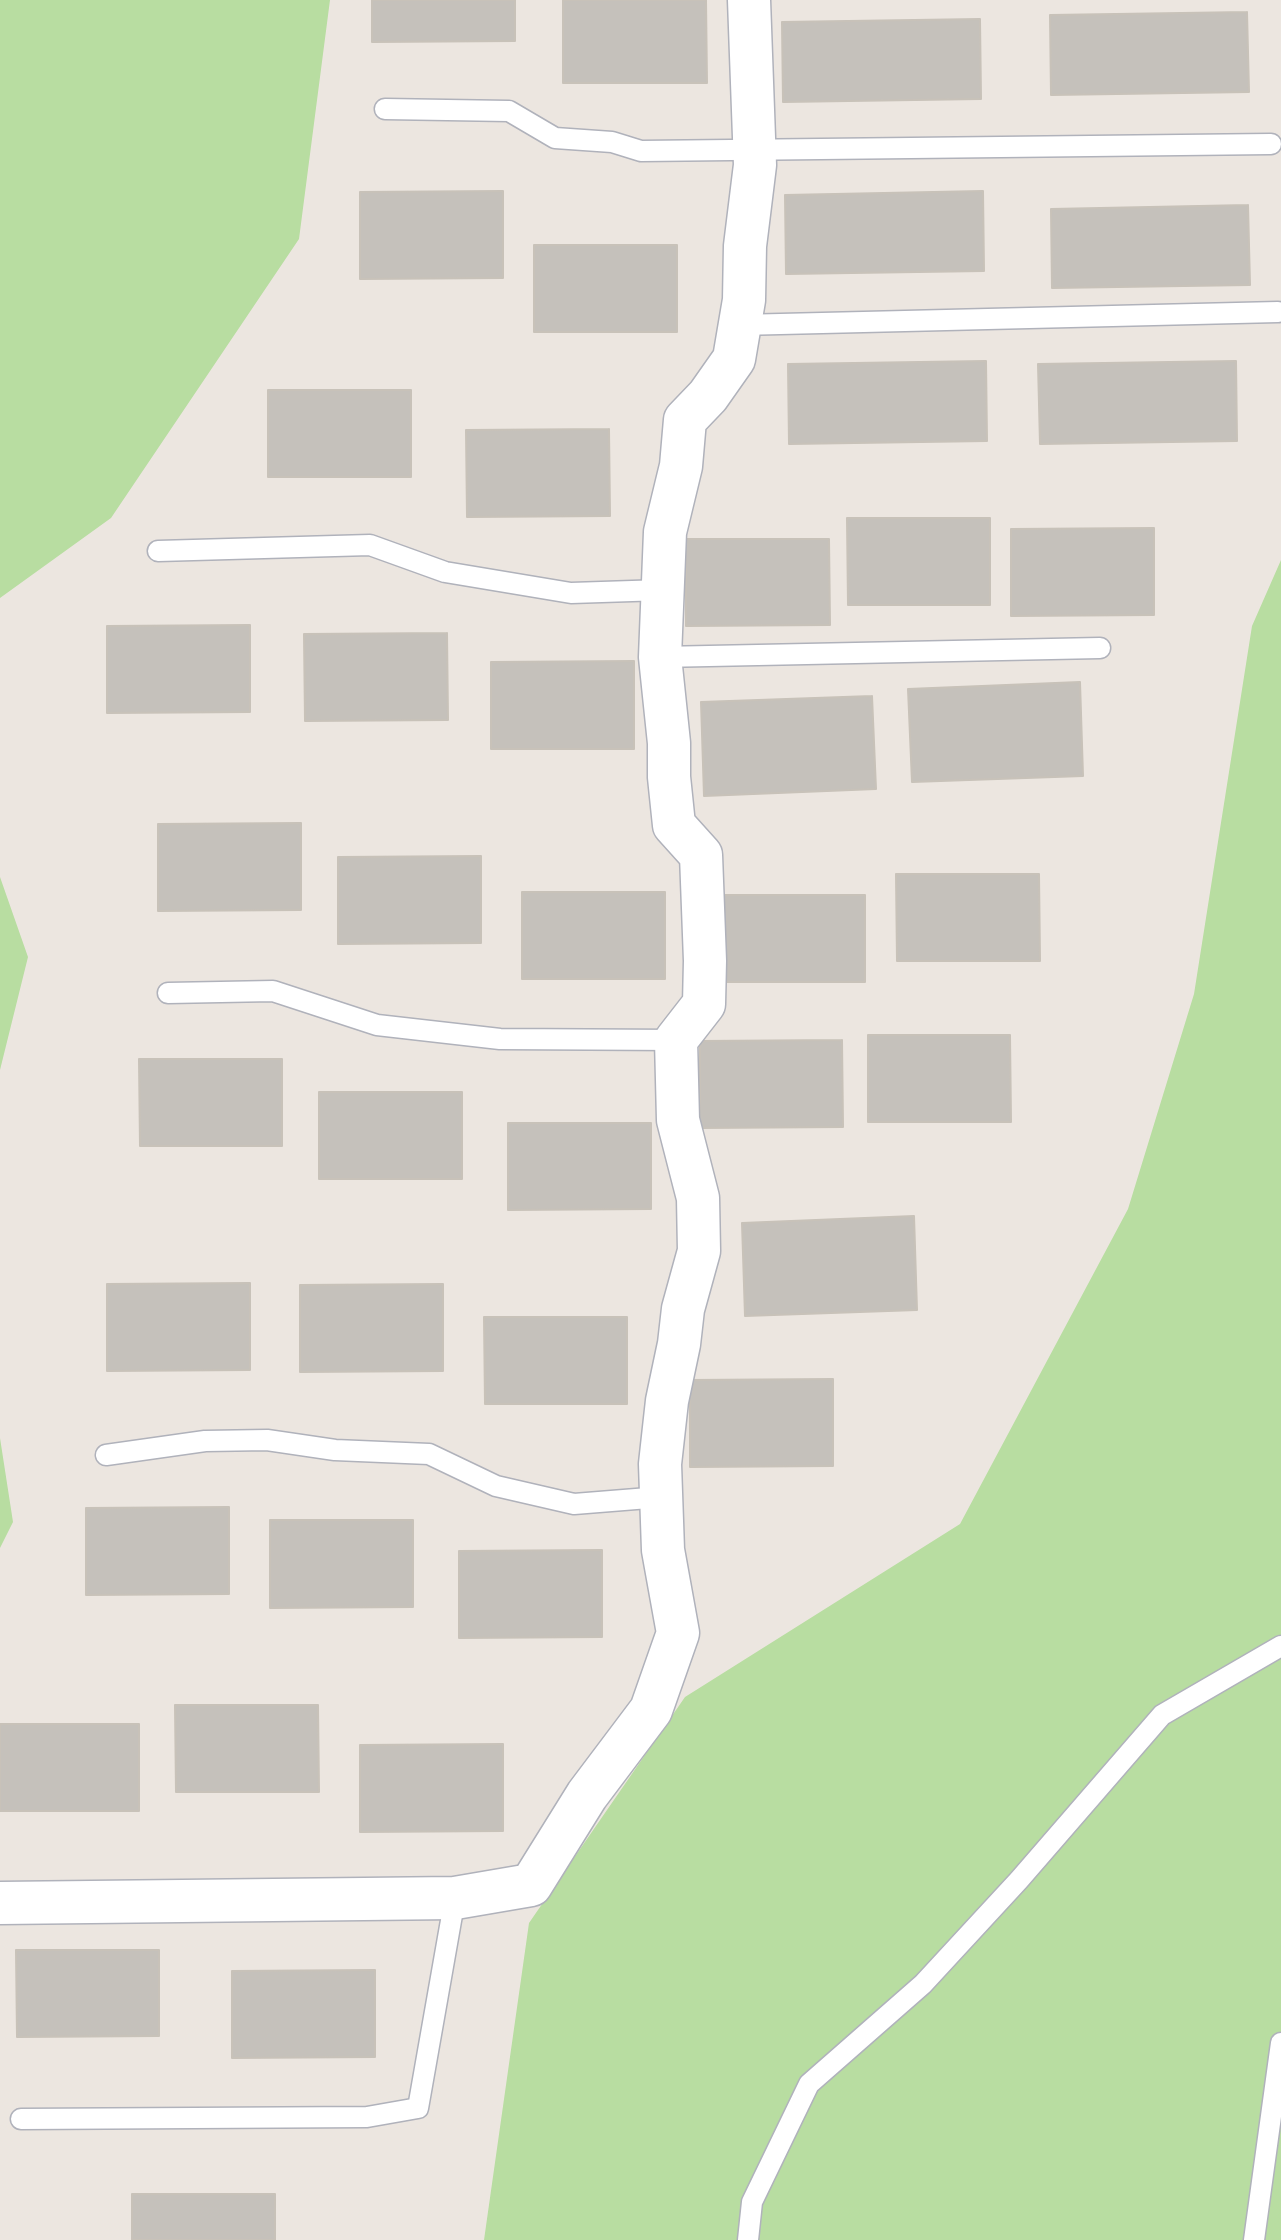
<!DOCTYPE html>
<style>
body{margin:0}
canvas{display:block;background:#ece6e0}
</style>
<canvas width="1281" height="2240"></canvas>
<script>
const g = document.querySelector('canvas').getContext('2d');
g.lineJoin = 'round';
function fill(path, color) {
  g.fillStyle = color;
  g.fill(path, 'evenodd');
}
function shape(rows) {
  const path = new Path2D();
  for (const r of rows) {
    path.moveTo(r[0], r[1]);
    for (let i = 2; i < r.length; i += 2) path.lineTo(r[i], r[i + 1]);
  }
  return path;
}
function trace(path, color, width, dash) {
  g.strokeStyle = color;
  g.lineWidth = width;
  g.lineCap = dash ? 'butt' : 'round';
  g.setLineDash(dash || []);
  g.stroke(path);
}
fill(shape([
 [0,0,330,0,299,239,111,518,0,598],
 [1281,560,1281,2240,484,2240,529,1923,685,1697,960,1524,1128,1209,1194,994,1252,626],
 [0,877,28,957,0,1070],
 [0,1438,13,1522,0,1548]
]), '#b8dda1');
const building = shape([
 [372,0,515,0,515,41,372,42,372,0],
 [563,0,706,0,707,83,563,83,563,0],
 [1247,12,1249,92,1051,95,1050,15,1247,12],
 [980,19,981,99,783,102,782,22,980,19],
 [503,191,503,278,360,279,360,192,503,191],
 [983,191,984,271,786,274,785,195,983,191],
 [1248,205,1250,285,1052,288,1051,209,1248,205],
 [534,245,677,245,677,332,534,332,534,245],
 [986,361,987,441,789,444,788,364,986,361],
 [1236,361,1237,441,1040,444,1038,364,1236,361],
 [268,390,411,390,411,477,268,477,268,390],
 [609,429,610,516,467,517,466,430,609,429],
 [847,518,990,518,990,605,848,605,847,518],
 [1154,528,1154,615,1011,616,1011,529,1154,528],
 [686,539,829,539,830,625,686,626,686,539],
 [250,625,250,712,107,713,107,626,250,625],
 [447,633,448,720,305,721,304,634,447,633],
 [634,661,634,749,491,749,491,662,634,661],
 [1080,682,1083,776,912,782,908,689,1080,682],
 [872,696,876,789,704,796,701,702,872,696],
 [301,823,301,910,158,911,158,824,301,823],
 [481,856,481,943,338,944,338,857,481,856],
 [896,874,1039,874,1040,961,897,961,896,874],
 [522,892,665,892,665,979,522,979,522,892],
 [722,895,865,895,865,982,722,982,722,895],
 [868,1035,1010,1035,1011,1122,868,1122,868,1035],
 [842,1040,843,1127,700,1128,700,1041,842,1040],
 [139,1059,282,1059,282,1146,140,1146,139,1059],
 [319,1092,462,1092,462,1179,319,1179,319,1092],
 [508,1123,651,1123,651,1209,508,1210,508,1123],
 [914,1216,917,1310,745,1316,742,1223,914,1216],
 [250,1283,250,1370,107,1371,107,1284,250,1283],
 [443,1284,443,1371,300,1372,300,1285,443,1284],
 [484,1317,627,1317,627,1404,485,1404,484,1317],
 [833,1379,833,1466,690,1467,690,1380,833,1379],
 [229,1507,229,1594,86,1595,86,1508,229,1507],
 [270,1520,413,1520,413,1607,270,1608,270,1520],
 [602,1550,602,1637,459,1638,459,1551,602,1550],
 [175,1705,318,1705,319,1792,176,1792,175,1705],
 [0,1724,139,1724,139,1811,0,1811,0,1724],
 [503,1744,503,1831,360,1832,360,1745,503,1744],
 [16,1950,159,1950,159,2036,17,2037,16,1950],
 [375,1970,375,2057,232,2058,232,1971,375,1970],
 [132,2194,275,2194,275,2240,132,2240,132,2194]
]);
fill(building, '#c5c1bb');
trace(building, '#c8c2b9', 2);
const lane = shape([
 [385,109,509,111,555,138,612,142,641,151,1271,144],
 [739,325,1278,312],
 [158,551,370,545,445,572,571,593,663,590],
 [660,657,1100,648],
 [168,993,273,991,377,1025,500,1039,676,1040],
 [106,1455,205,1441,267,1440,335,1450,429,1454,496,1486,574,1504,661,1497],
 [21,2119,367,2117,418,2108,455,1898],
 [748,2240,752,2202,809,2084,923,1984,1019,1880,1162,1715,1281,1646],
 [1254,2240,1281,2043]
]);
const street = shape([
 [0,1903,455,1898,531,1885,587,1795,651,1710,678,1633,663,1550,660,1464,667,1401,679,1344,683,1309,699,1251,698,1198,678,1120,676,1040,704,1004,705,961,701,855,674,825,669,777,669,743,660,657,665,532,681,466,685,420,708,396,734,359,744,300,745,246,755,165,749,0]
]);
trace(lane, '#b0b2bb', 23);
trace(street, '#b0b2bb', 45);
trace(lane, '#fff', 20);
trace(street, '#fff', 42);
</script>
